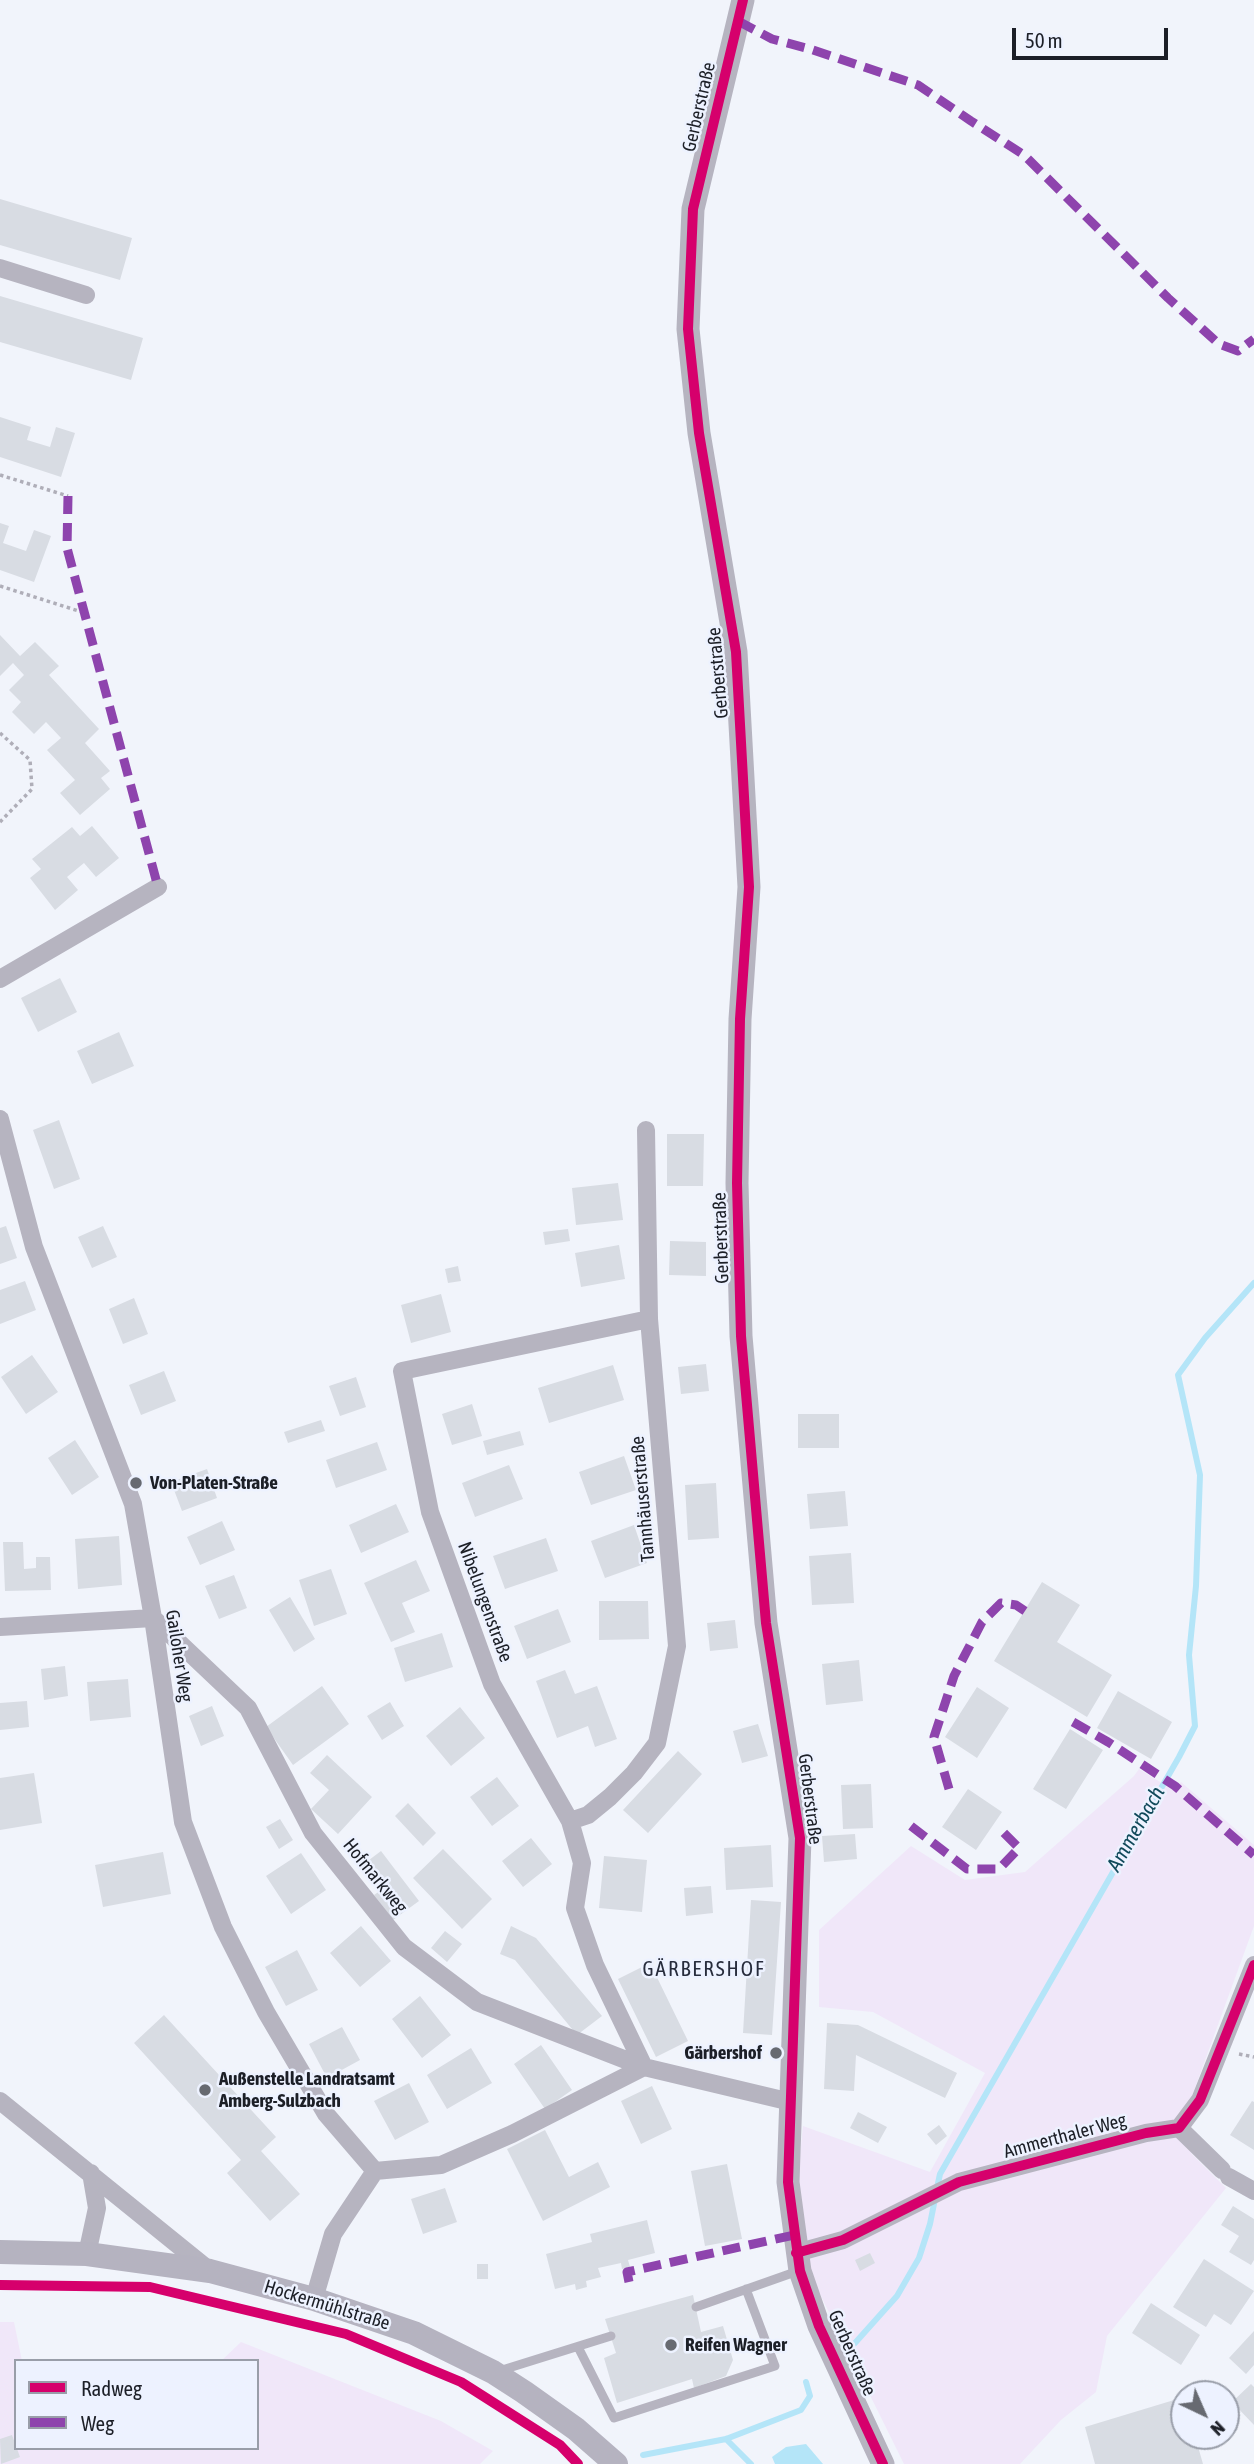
<!DOCTYPE html>
<meta charset="utf-8">
<style>
body{margin:0}
#map{position:relative;width:1254px;height:2464px;overflow:hidden;background:#f1f4fb;font-family:"Asap Condensed",sans-serif}
canvas{display:block}
.legend{position:absolute;left:14px;top:2359px;width:245px;height:91px;box-sizing:border-box;background:#edf2ff;border:2px solid #999ea9;margin:0;padding:9px 12px;list-style:none;font-size:21px;color:#1c1f27}
.legend li{display:flex;align-items:center;gap:14px;height:35px}
.legend b{width:35px;border:2px solid #999ea9}
.north{position:absolute;left:1170px;top:2380px;width:70px;height:70px;box-sizing:border-box;background:#edf2ff;border:2px solid #999ea9;border-radius:50%;rotate:136deg;font-size:19px;font-weight:700;line-height:28px;text-align:center;color:#1c1f27}
.north::after{content:'';display:block;margin:auto;width:24px;height:32px;background:#676a71;clip-path:polygon(50% 0,100% 100%,50% 72%,0 100%)}
.scale{position:absolute;left:1012px;top:28px;width:156px;height:32px;box-sizing:border-box;border:4px solid #1c1f27;border-top:0;padding-left:9px;font-size:21px;line-height:24px;white-space:nowrap;color:#1c1f27;-webkit-text-stroke:5px #edf2ff;paint-order:stroke}
</style>
<div id="map">
<canvas width="1254" height="2464"></canvas>
<ul class="legend">
<li><b style="height:9px;background:#d6006c"></b>Radweg</li>
<li><b style="height:9px;background:#8e44ad"></b>Weg</li>
</ul>
<div class="north">N</div>
<div class="scale">50 m</div>
</div>
<script>
const g = document.querySelector('canvas').getContext('2d');
g.lineJoin = 'round';
function fill(path, color) {
  g.fillStyle = color;
  g.fill(path, 'evenodd');
}
function shape(rows) {
  const path = new Path2D();
  for (const r of rows) {
    path.moveTo(r[0], r[1]);
    for (let i = 2; i < r.length; i += 2) path.lineTo(r[i], r[i + 1]);
  }
  return path;
}
function trace(path, color, width, dash) {
  g.strokeStyle = color;
  g.lineWidth = width;
  g.lineCap = dash ? 'butt' : 'round';
  g.setLineDash(dash || []);
  g.stroke(path);
}
function write(font, color, halo, rows, align = 'center') {
  g.font = font + ' "Asap Condensed",sans-serif';
  g.lineWidth = 5;
  g.setLineDash([]);
  g.textBaseline = 'middle';
  g.strokeStyle = halo;
  g.fillStyle = color;
  for (const [text, x, y, turn = 0] of rows) {
    g.save();
    g.translate(x, y);
    g.rotate((+turn || 0) * Math.PI / 180);
    g.textAlign = isNaN(turn) ? turn : align;
    if (halo) g.strokeText(text, 0, 0);
    g.fillText(text, 0, 0);
    g.restore();
  }
}
fill(shape([
 [1139,1769,1173,1790,1181,1782,1254,1845,1254,1926,1192,2096,1191,2153,1226,2188,1107,2336,1096,2392,1061,2420,1020,2464,904,2464,813,2280,797,2184,803,2126,930,2172,985,2073,873,2012,819,2007,819,1930,911,1846,965,1880,1025,1872,1134,1776],
 [0,2322,14,2322,22,2361,16,2361,16,2448,257,2448,257,2361,221,2361,241,2342,441,2421,493,2451,480,2464,0,2464]
]), '#f0e7f9');
fill(shape([
 [806,2444,823,2464,775,2464,772,2457,786,2447]
]), '#b4e5f8');
trace(shape([
 [937,2188,940,2174,1179,1757,1195,1726,1189,1655,1196,1586,1200,1475,1178,1375,1205,1338,1254,1283],
 [855,2343,897,2296,919,2258,930,2224,935,2199],
 [726,2439,751,2464],
 [643,2455,726,2439,801,2410,810,2396,806,2382]
]), '#b4e5f8', 6);
fill(shape([
 [0,199,132,238,120,280,0,245],
 [0,296,143,338,131,380,0,342],
 [0,417,31,427,27,440,50,447,56,427,75,433,61,477,0,457],
 [0,523,9,526,3,543,26,551,34,530,51,536,34,582,0,570],
 [0,635,20,656,35,642,59,666,49,675,99,729,85,743,110,771,101,778,110,789,80,815,60,793,75,780,47,750,61,738,46,722,34,734,12,712,21,702,9,690,24,675,13,663,0,676],
 [92,826,119,858,96,877,84,863,67,877,78,890,55,910,30,878,41,869,32,859,72,827,80,836],
 [60,978,77,1012,38,1032,21,998],
 [119,1032,134,1066,92,1084,77,1051],
 [59,1120,80,1179,54,1189,33,1130],
 [667,1134,704,1134,703,1186,667,1186],
 [618,1183,623,1220,576,1225,572,1188],
 [6,1226,17,1258,0,1264,0,1228],
 [103,1226,117,1257,92,1268,78,1237],
 [568,1229,570,1241,545,1245,543,1232],
 [670,1241,706,1242,706,1276,669,1275],
 [619,1245,625,1279,581,1287,575,1253],
 [458,1266,461,1281,448,1283,445,1269],
 [25,1281,36,1310,0,1324,0,1290],
 [441,1294,451,1332,411,1343,401,1305],
 [134,1298,148,1334,123,1344,109,1309],
 [32,1355,58,1392,26,1414,1,1377],
 [706,1364,709,1391,681,1394,678,1367],
 [613,1365,624,1400,549,1423,538,1388],
 [164,1371,176,1401,141,1415,129,1385],
 [356,1377,366,1407,340,1416,329,1386],
 [472,1404,482,1436,452,1445,442,1414],
 [798,1414,839,1414,839,1448,798,1448],
 [321,1420,325,1431,288,1443,284,1432],
 [520,1431,524,1445,487,1455,483,1441],
 [75,1440,99,1477,72,1495,48,1458],
 [377,1442,387,1470,336,1488,326,1460],
 [624,1456,636,1490,591,1505,579,1472],
 [509,1465,523,1499,475,1517,462,1483],
 [207,1469,217,1498,182,1511,171,1482],
 [716,1483,719,1538,688,1540,685,1485],
 [845,1491,848,1526,810,1529,807,1494],
 [396,1504,409,1532,361,1553,349,1525],
 [222,1521,235,1550,200,1565,187,1537],
 [634,1525,647,1563,605,1578,591,1541],
 [119,1536,122,1585,78,1589,75,1539],
 [546,1538,558,1571,505,1589,493,1556],
 [3,1542,23,1542,24,1569,36,1568,36,1557,50,1557,51,1590,5,1591],
 [851,1553,854,1603,812,1605,809,1556],
 [416,1560,430,1591,402,1603,415,1632,391,1642,364,1583],
 [331,1569,347,1614,314,1626,299,1580],
 [234,1575,247,1608,219,1619,205,1586],
 [1042,1582,1080,1605,1057,1642,1112,1675,1087,1717,994,1661],
 [290,1597,315,1639,294,1652,269,1610],
 [599,1601,648,1601,649,1639,599,1640],
 [558,1609,571,1642,527,1659,514,1626],
 [735,1620,738,1648,710,1651,707,1623],
 [442,1633,453,1667,405,1682,394,1648],
 [859,1660,863,1701,826,1705,822,1664],
 [65,1666,68,1696,44,1700,41,1669],
 [565,1670,575,1694,597,1686,617,1739,595,1747,588,1726,557,1738,536,1681],
 [128,1679,131,1717,90,1721,87,1682],
 [322,1686,349,1724,293,1765,266,1727],
 [977,1687,1009,1708,977,1758,945,1737],
 [1118,1691,1172,1722,1151,1759,1097,1728],
 [27,1701,29,1727,0,1730,0,1703],
 [390,1702,404,1726,382,1740,367,1716],
 [212,1706,224,1736,201,1746,189,1716],
 [460,1707,485,1738,451,1766,426,1736],
 [758,1724,768,1756,742,1763,733,1731],
 [1070,1729,1103,1750,1066,1809,1033,1789],
 [678,1751,702,1774,648,1833,623,1810],
 [327,1755,372,1797,338,1834,311,1809,329,1790,310,1773],
 [34,1773,42,1823,0,1830,0,1778],
 [497,1777,519,1806,492,1826,470,1797],
 [871,1784,873,1828,843,1829,841,1785],
 [968,1789,1002,1812,976,1850,942,1827],
 [408,1803,436,1833,423,1846,395,1816],
 [280,1819,293,1840,279,1849,266,1827],
 [855,1834,857,1859,824,1862,822,1836],
 [531,1838,552,1864,523,1887,502,1861],
 [771,1845,773,1887,726,1890,724,1848],
 [443,1849,492,1899,462,1929,413,1878],
 [381,1851,419,1901,393,1920,374,1895,384,1888,365,1863],
 [163,1852,171,1894,103,1907,95,1865],
 [301,1853,326,1890,291,1914,266,1876],
 [604,1856,647,1860,642,1912,599,1908],
 [711,1886,713,1913,686,1916,684,1888],
 [751,1900,781,1902,772,2035,743,2033],
 [361,1926,391,1961,360,1987,330,1953],
 [511,1926,536,1938,602,2016,577,2035,515,1960,500,1954],
 [445,1931,462,1944,447,1962,431,1948],
 [297,1950,318,1990,286,2006,265,1967],
 [650,1963,688,2041,656,2057,618,1979],
 [420,1996,451,2035,422,2058,392,2019],
 [164,2015,276,2137,261,2151,300,2194,270,2221,227,2173,241,2160,134,2043],
 [827,2023,858,2025,957,2073,945,2098,856,2055,854,2091,824,2089],
 [342,2027,360,2060,327,2078,309,2044],
 [541,2045,572,2090,545,2109,514,2064],
 [471,2048,492,2083,447,2109,427,2075],
 [409,2083,429,2122,395,2140,374,2101],
 [652,2086,672,2129,641,2144,621,2101],
 [1252,2101,1254,2102,1254,2150,1230,2135],
 [858,2112,887,2127,878,2143,850,2128],
 [939,2125,947,2136,936,2145,927,2134],
 [545,2130,569,2177,598,2162,610,2187,543,2221,507,2149],
 [727,2164,742,2239,705,2246,691,2171],
 [445,2188,457,2222,423,2234,411,2199],
 [1233,2206,1254,2219,1254,2260,1251,2265,1229,2252,1239,2236,1221,2225],
 [647,2220,655,2253,628,2260,630,2267,622,2269,621,2263,598,2268,601,2277,586,2281,587,2287,576,2290,575,2284,555,2289,546,2254,592,2242,590,2234],
 [870,2253,875,2263,860,2271,855,2260],
 [1204,2259,1254,2291,1231,2325,1214,2314,1206,2327,1173,2307],
 [477,2264,488,2264,488,2279,477,2279],
 [693,2295,701,2332,723,2326,733,2360,726,2376,694,2388,692,2379,617,2403,604,2358,616,2353,605,2319],
 [1151,2303,1200,2335,1181,2365,1132,2333],
 [1254,2331,1254,2365,1246,2374,1229,2358],
 [1251,2384,1254,2387,1254,2425,1232,2402],
 [1184,2397,1184,2436,1195,2436,1203,2464,1095,2464,1085,2427],
 [12,2435,20,2457,1,2464,0,2439]
]), '#d8dce3');
trace(shape([
 [0,475,68,496],
 [0,586,85,613],
 [0,733,30,760,32,789,0,822],
 [1239,2054,1254,2057]
]), '#afaeb8', 3.5, [3.5, 3.5]);
trace(shape([
 [696,2307,798,2271],
 [578,2347,614,2418,775,2366,746,2289],
 [499,2371,611,2336]
]), '#b6b4c0', 9);
trace(shape([
 [0,268,86,295],
 [0,979,158,887],
 [0,1119,34,1247,133,1504,153,1618,183,1822,223,1927,266,2012,326,2114,375,2171],
 [0,1627,153,1618,248,1708,313,1833,404,1947,477,2002,644,2067,791,2102],
 [570,1821,588,1815,610,1797,634,1773,657,1743,677,1646,649,1319,646,1130],
 [644,2067,595,1965,575,1908,582,1863,570,1821,492,1684,430,1512,402,1371,649,1319],
 [0,2101,209,2270],
 [1179,2128,1222,2170],
 [375,2171,441,2165,512,2134,644,2067],
 [1229,2177,1254,2191],
 [796,2253,843,2240,959,2182,1146,2133,1179,2128,1200,2100,1254,1965],
 [87,2254,97,2208,91,2173],
 [314,2299,333,2234,375,2171]
]), '#b6b4c0', 18);
trace(shape([
 [743,0,693,209,688,329,699,433,736,652,749,887,740,1019,737,1183,741,1336,766,1623,800,1838,788,2182,800,2271,819,2326,883,2464]
]), '#b6b4c0', 23);
trace(shape([
 [0,2252,87,2254,210,2271,314,2299,414,2333,493,2372,524,2392,576,2429,616,2464]
]), '#b5b3c0', 24);
trace(shape([
 [738,21,772,39,810,49,918,85,971,121,1024,155,1168,298,1219,344,1238,351,1254,339],
 [68,496,67,548,158,887],
 [1073,1722,1108,1742,1175,1786,1254,1855],
 [949,1789,934,1737,954,1676,982,1622,1001,1603,1016,1605,1025,1611],
 [911,1826,967,1869,999,1869,1019,1848,1002,1831],
 [629,2282,627,2272,794,2235]
]), '#8e44ad', 9, [18, 9]);
trace(shape([
 [743,0,693,209,688,329,699,433,736,652,749,887,740,1019,737,1183,741,1336,766,1623,800,1838,788,2182,800,2271,819,2326,883,2464],
 [796,2253,843,2240,959,2182,1146,2133,1179,2128,1200,2100,1254,1965],
 [0,2285,150,2287,346,2334,461,2382,560,2445,578,2464]
]), '#d6006c', 10);
for (const [x, y, r, color] of [
 [136,1483,7,"#676a71"],
 [776,2053,7,"#676a71"],
 [205,2090,7,"#676a71"],
 [671,2345,7,"#676a71"]
]) {
  const dot = new Path2D();
  dot.arc(x, y, r, 0, 2 * Math.PI);
  g.fillStyle = color;
  g.fill(dot);
  trace(dot, '#edf2ff', 2.5);
}
write('19px', '#1c1f27', '#edf2ff', [
 ["Gerberstraße",699,107,-77],
 ["Gerberstraße",718,673,-95],
 ["Gerberstraße",721,1238,-92],
 ["Tannhäuserstraße",643,1499,-95],
 ["Nibelungenstraße",485,1602,70],
 ["Gailoher Weg",179,1656,81],
 ["Gerberstraße",810,1799,83],
 ["Hofmarkweg",375,1876,51],
 ["Ammerthaler Weg",1065,2136,-15],
 ["Hockermühlstraße",327,2305,17],
 ["Gerberstraße",852,2353,66]
]);
write('bold 19px', '#1c1f27', '#edf2ff', [
 ["Von-Platen-Straße",150,1483],
 ["Gärbershof",762,2053,"right"],
 ["Außenstelle Landratsamt",219,2079],
 ["Amberg-Sulzbach",219,2101],
 ["Reifen Wagner",685,2345]
], 'left');
write('italic 21px', '#114a5b', '#edf2ff', [
 ["Ammerbach",1136,1829,-60]
]);
g.letterSpacing = '2px';
write('21px', '#272c3c', '#edf2ff', [
 ["GÄRBERSHOF",704,1969]
]);
g.letterSpacing = '0px';
</script>
